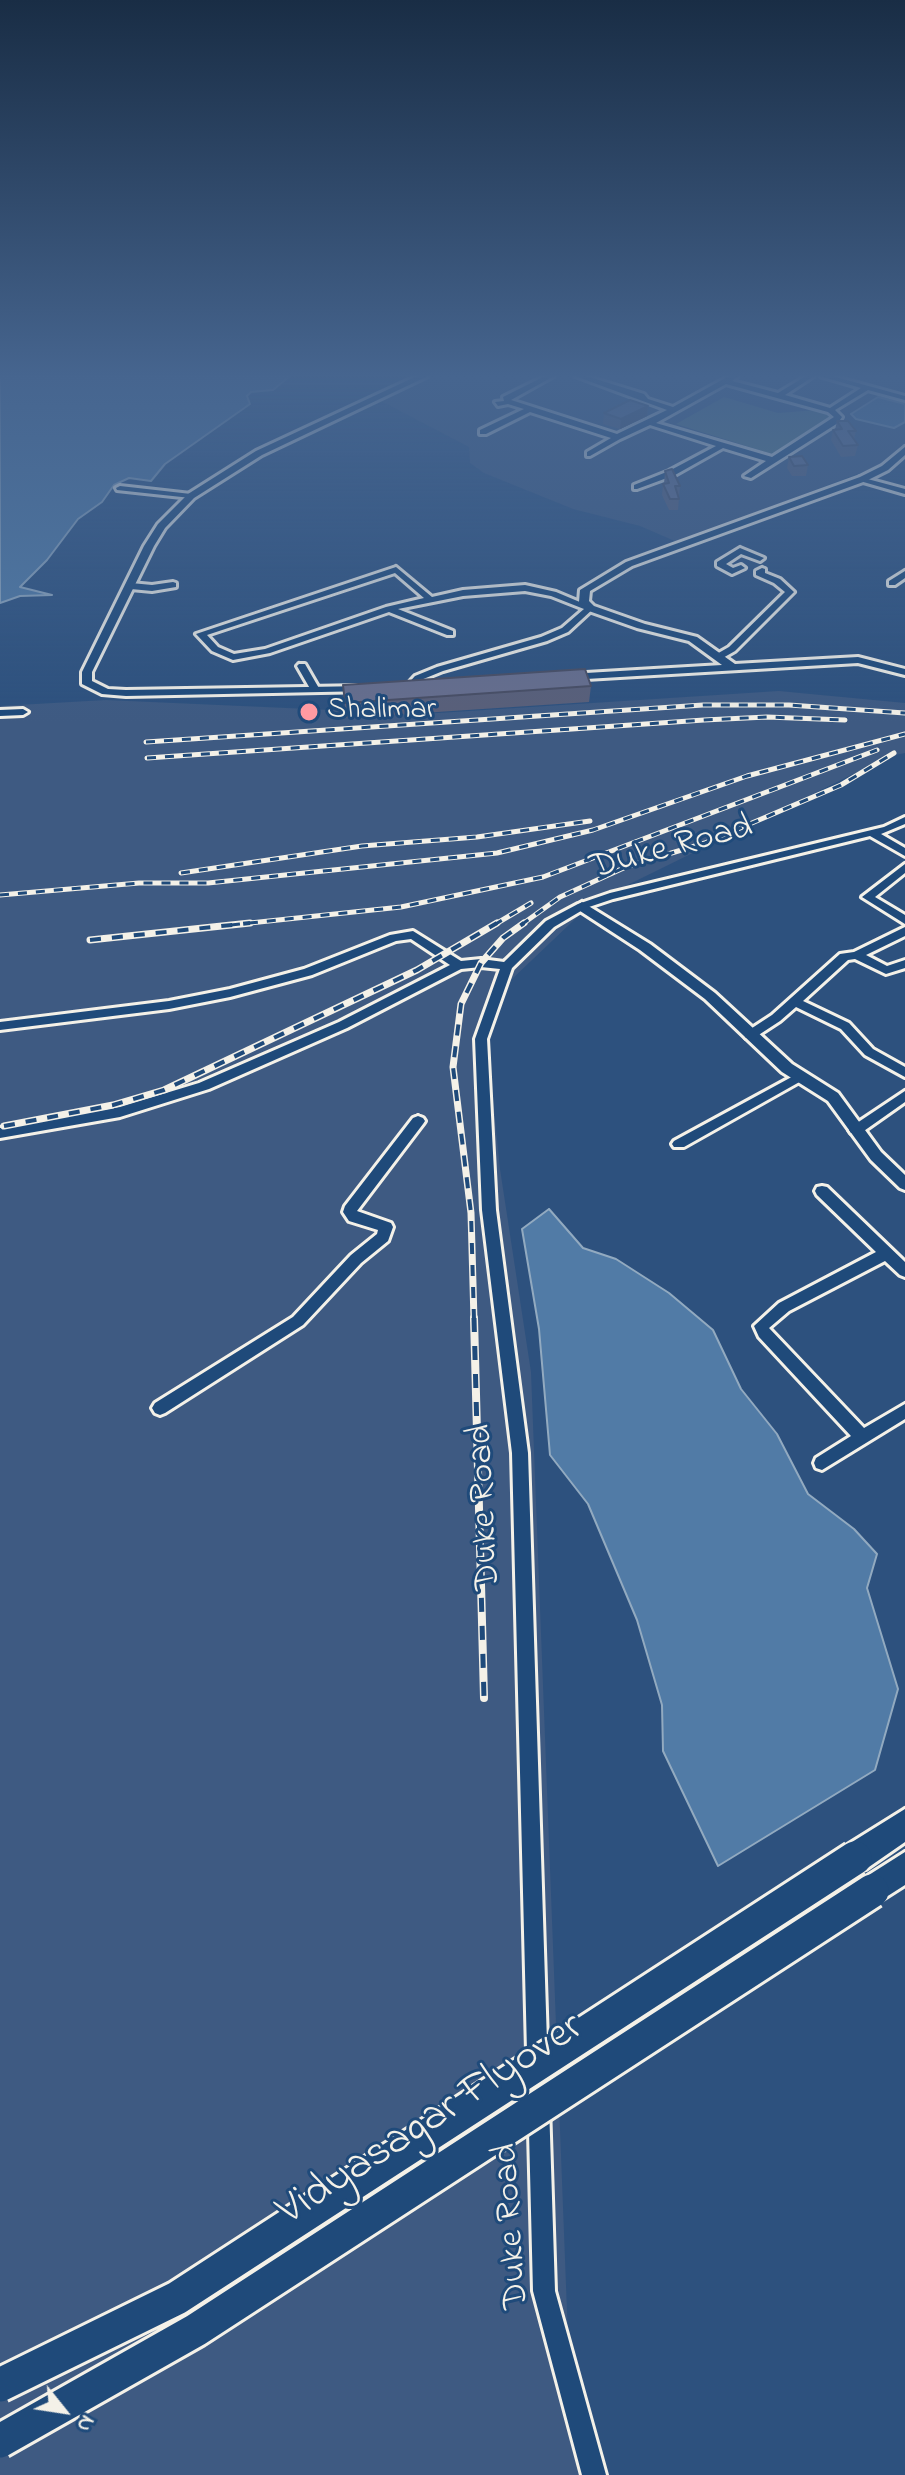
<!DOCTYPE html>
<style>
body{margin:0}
#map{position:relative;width:905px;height:2475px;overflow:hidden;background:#2d517e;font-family:"Indie Flower",sans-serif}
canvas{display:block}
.north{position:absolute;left:24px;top:2371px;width:80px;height:80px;-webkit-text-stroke:6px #1f4a7a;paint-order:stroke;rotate:120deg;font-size:22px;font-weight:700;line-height:32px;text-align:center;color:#f4f1e8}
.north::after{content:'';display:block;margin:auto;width:28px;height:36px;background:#f4f1e8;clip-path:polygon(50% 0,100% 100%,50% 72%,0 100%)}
</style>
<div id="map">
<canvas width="905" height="2475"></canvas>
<div class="north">N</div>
</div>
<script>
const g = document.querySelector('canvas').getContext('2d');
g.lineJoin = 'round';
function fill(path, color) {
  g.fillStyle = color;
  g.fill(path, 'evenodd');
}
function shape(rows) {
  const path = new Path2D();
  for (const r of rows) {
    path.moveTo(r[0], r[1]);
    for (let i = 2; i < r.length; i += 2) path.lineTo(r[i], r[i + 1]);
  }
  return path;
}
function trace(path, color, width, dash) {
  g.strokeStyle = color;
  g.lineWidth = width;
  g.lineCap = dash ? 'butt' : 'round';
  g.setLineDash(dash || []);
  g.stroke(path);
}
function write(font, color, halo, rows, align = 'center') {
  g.font = font + ' "Indie Flower",sans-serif';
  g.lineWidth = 6;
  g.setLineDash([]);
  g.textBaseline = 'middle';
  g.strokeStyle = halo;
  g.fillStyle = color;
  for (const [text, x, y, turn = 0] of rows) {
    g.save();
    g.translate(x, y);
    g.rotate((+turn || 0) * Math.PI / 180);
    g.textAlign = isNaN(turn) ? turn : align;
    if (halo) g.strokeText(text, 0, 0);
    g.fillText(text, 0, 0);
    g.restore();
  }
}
fill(shape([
 [435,376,905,376,905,443,881,465,677,542,640,526,573,509,484,473,470,463,469,447,379,400],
 [779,691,905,703,905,753,890,756,593,902,511,980,487,1039,500,1169,531,1372,569,2363,605,2475,0,2475,0,706,106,700,422,714]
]), '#3e5a82');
fill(shape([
 [724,397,778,413,830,409,837,417,772,454,676,424]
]), '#5c7f84');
const water = shape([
 [0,376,290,376,273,390,251,392,247,396,250,404,165,464,151,481,129,478,114,485,102,502,78,519,47,560,20,587,52,595,20,596,0,603,0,376],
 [878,397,905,404,905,422,894,428,856,419,851,414,878,397],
 [549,1209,583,1248,616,1259,669,1293,713,1330,741,1389,777,1434,808,1494,854,1529,877,1554,867,1588,898,1689,875,1770,718,1866,663,1751,662,1705,637,1620,588,1504,550,1455,539,1329,522,1229,549,1209]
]);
fill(water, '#517ba6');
trace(water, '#92aac0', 2);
const minor = shape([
 [545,376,554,376,511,400,617,434,667,410,575,376,586,376,644,394,648,399,673,407,729,376,738,376,732,381,778,393,806,376,814,376,785,395,830,408,861,388,820,376,832,376,905,396,905,400,868,390,835,410,842,417,838,423,751,478,744,476,766,461,723,448,675,475,637,489,634,489,634,485,669,471,716,446,650,425,620,439,590,456,587,456,587,452,611,438,530,412,486,434,480,434,480,430,524,409,508,404,498,406,495,402,504,401,503,397,545,376],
 [726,384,828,412,834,417,772,457,656,423,726,384],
 [860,477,905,489,905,494,860,481,860,477],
 [120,486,191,494,195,496,191,498,117,490,116,488,120,486],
 [740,548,764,558,760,561,741,554,726,564,733,568,741,565,745,568,732,574,717,566,717,562,740,548],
 [396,567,432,597,463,590,525,585,556,592,594,608,568,632,547,641,443,671,421,680,409,691,404,688,415,676,437,667,541,637,562,628,584,609,551,596,525,591,463,596,398,609,453,631,453,635,447,635,389,612,270,653,233,660,212,651,196,634,396,567],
 [395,573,424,598,386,607,265,649,234,654,218,647,207,635,395,573],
 [762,568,765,569,765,573,780,579,794,592,735,651,721,659,715,659,715,655,729,647,785,592,774,583,756,575,756,571,762,568],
 [905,571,905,578,895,585,889,585,889,581,905,571],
 [173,582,176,583,176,587,152,591,131,589,127,586,131,583,152,585,173,582],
 [299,664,305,664,320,690,318,692,312,692,297,666,299,664],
 [0,710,23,709,28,712,23,715,0,716,0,710],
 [905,817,905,824,881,834,905,848,905,856,870,836,613,899,586,908,554,927,512,968,487,1039,496,1210,528,1453,555,2291,606,2475,582,2475,533,2291,512,1453,482,1210,475,1039,500,969,481,967,461,969,347,1028,209,1089,120,1117,0,1138,0,1128,120,1107,199,1083,339,1022,450,965,411,939,396,941,312,975,230,997,169,1009,0,1030,0,1022,169,1001,230,989,304,969,390,935,413,931,461,961,481,959,504,962,546,921,578,904,610,893,884,827,905,817],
 [905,864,905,873,875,897,905,915,905,924,862,897,905,864],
 [905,927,905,936,866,955,887,966,905,960,905,968,886,974,855,959,848,960,803,1001,849,1023,873,1049,905,1067,905,1077,865,1055,841,1029,796,1007,780,1021,754,1038,746,1038,744,1035,746,1032,772,1015,840,954,854,952,905,927],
 [799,1073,805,1077,803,1080,684,1147,674,1147,672,1144,674,1141,799,1073],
 [905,1091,905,1102,861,1133,851,1133,849,1130,851,1127,905,1091],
 [418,1116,423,1118,425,1121,423,1124,357,1211,391,1223,393,1227,388,1241,361,1263,303,1325,165,1413,160,1415,155,1413,152,1408,155,1403,293,1317,351,1255,377,1234,378,1230,349,1221,343,1212,345,1206,413,1118,418,1116],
 [822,1186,827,1187,905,1262,905,1277,900,1275,885,1261,789,1311,769,1328,864,1428,905,1404,905,1419,822,1470,816,1468,814,1463,816,1458,851,1436,759,1337,754,1326,779,1303,876,1252,817,1195,815,1191,817,1187,822,1186]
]);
const tertiary = shape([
 [417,376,428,376,262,455,194,498,165,528,154,546,92,672,92,681,108,689,126,690,366,686,370,687,370,691,126,696,102,694,82,684,82,672,144,546,158,524,188,494,256,451,417,376],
 [905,447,905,455,888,470,866,481,632,566,590,591,589,601,594,606,645,624,697,637,735,664,858,657,905,669,905,675,858,663,569,680,564,677,569,674,722,665,689,641,637,628,586,610,579,602,580,590,626,562,860,477,882,466,905,447],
 [582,902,650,944,715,993,792,1064,838,1093,881,1152,905,1175,905,1190,900,1188,871,1160,828,1101,782,1072,705,999,640,950,577,909,576,906,582,902]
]);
const trunk = shape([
 [905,1809,905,1842,866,1869,855,1873,844,1869,840,1858,844,1847,905,1809],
 [905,1852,905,1885,872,1906,861,1902,857,1891,861,1880,905,1852]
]);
trace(minor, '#f4f1e8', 6);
trace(tertiary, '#f4f1e8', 6);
trace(trunk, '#f4f1e8', 6);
fill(minor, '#1f4a7a');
fill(tertiary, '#1f4a7a');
fill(trunk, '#1f4a7a');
const railFar2 = shape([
 [146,742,703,705,789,705,905,713],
 [147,758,704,720,767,717,845,720],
 [181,873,362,846,477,837,590,821],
 [0,895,139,883,208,883,497,853,593,830,747,776,905,734],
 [231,925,401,907,543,877,877,750],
 [494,925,531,903],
 [521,925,560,897,628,866,705,843,841,785,894,753]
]);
const railFar1 = shape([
 [90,940,250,923],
 [4,1126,113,1105,164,1090,417,970,497,923],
 [474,1320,471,1213,453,1067,461,1004,481,963,503,938,524,923]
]);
const rail = shape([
 [474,1318,484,1698]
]);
trace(railFar2, '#f4f1e8', 5);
trace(railFar1, '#f4f1e8', 7);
trace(rail, '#f4f1e8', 8);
trace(railFar2, '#1f4a7a', 3, [9]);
trace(railFar1, '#1f4a7a', 4, [11]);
trace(rail, '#1f4a7a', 5, [14]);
const trunkBridge = shape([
 [0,2385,177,2298,855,1858],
 [0,2441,196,2330,872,1891]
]);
trace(trunkBridge, '#f4f1e8', 39, []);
trace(trunkBridge, '#1f4a7a', 33);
fill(shape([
 [857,376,873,376,872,378,857,378],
 [648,406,647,416,620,429,603,424,604,413],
 [837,421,856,431,854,440,858,445,855,456,841,457,831,440,833,430,835,430],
 [789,457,808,465,806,476,792,476,787,468],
 [665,471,680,486,678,510,669,510,662,495,663,484,664,484],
 [343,685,591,686,589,702,346,718]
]), '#595f79');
fill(shape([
 [648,406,647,416,620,429,621,419]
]), '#484d63');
const building = shape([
 [630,400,648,406,621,419,604,413,630,400],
 [837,421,848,421,856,431,848,431,858,445,843,446,833,430,842,429,837,421],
 [802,456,808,465,794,466,789,457,802,456],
 [672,469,680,486,675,486,679,499,670,499,663,484,669,483,665,471,672,469],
 [585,669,591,686,345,703,343,685,585,669]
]);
fill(building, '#676e8d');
trace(building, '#484d63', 2);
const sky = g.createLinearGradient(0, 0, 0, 723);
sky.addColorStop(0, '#192d45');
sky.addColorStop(0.52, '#46658f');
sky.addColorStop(1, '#46658f00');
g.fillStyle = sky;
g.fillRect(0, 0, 905, 723);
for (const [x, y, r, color] of [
 [309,712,10,"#ff9aa2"]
]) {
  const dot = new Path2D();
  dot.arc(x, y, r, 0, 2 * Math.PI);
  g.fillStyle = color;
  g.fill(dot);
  trace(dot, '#1f4a7a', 3);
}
write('30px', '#f4f1e8', '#1f4a7a', [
 ["Shalimar",327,712]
], 'left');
write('36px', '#f4f1e8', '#1f4a7a', [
 ["Duke Road",672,850,-15],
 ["Duke Road",487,1507,-93],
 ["Duke Road",514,2226,-94]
]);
write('44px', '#f4f1e8', '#1f4a7a', [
 ["Vidyasagar Flyover",432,2122,-33]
]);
</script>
